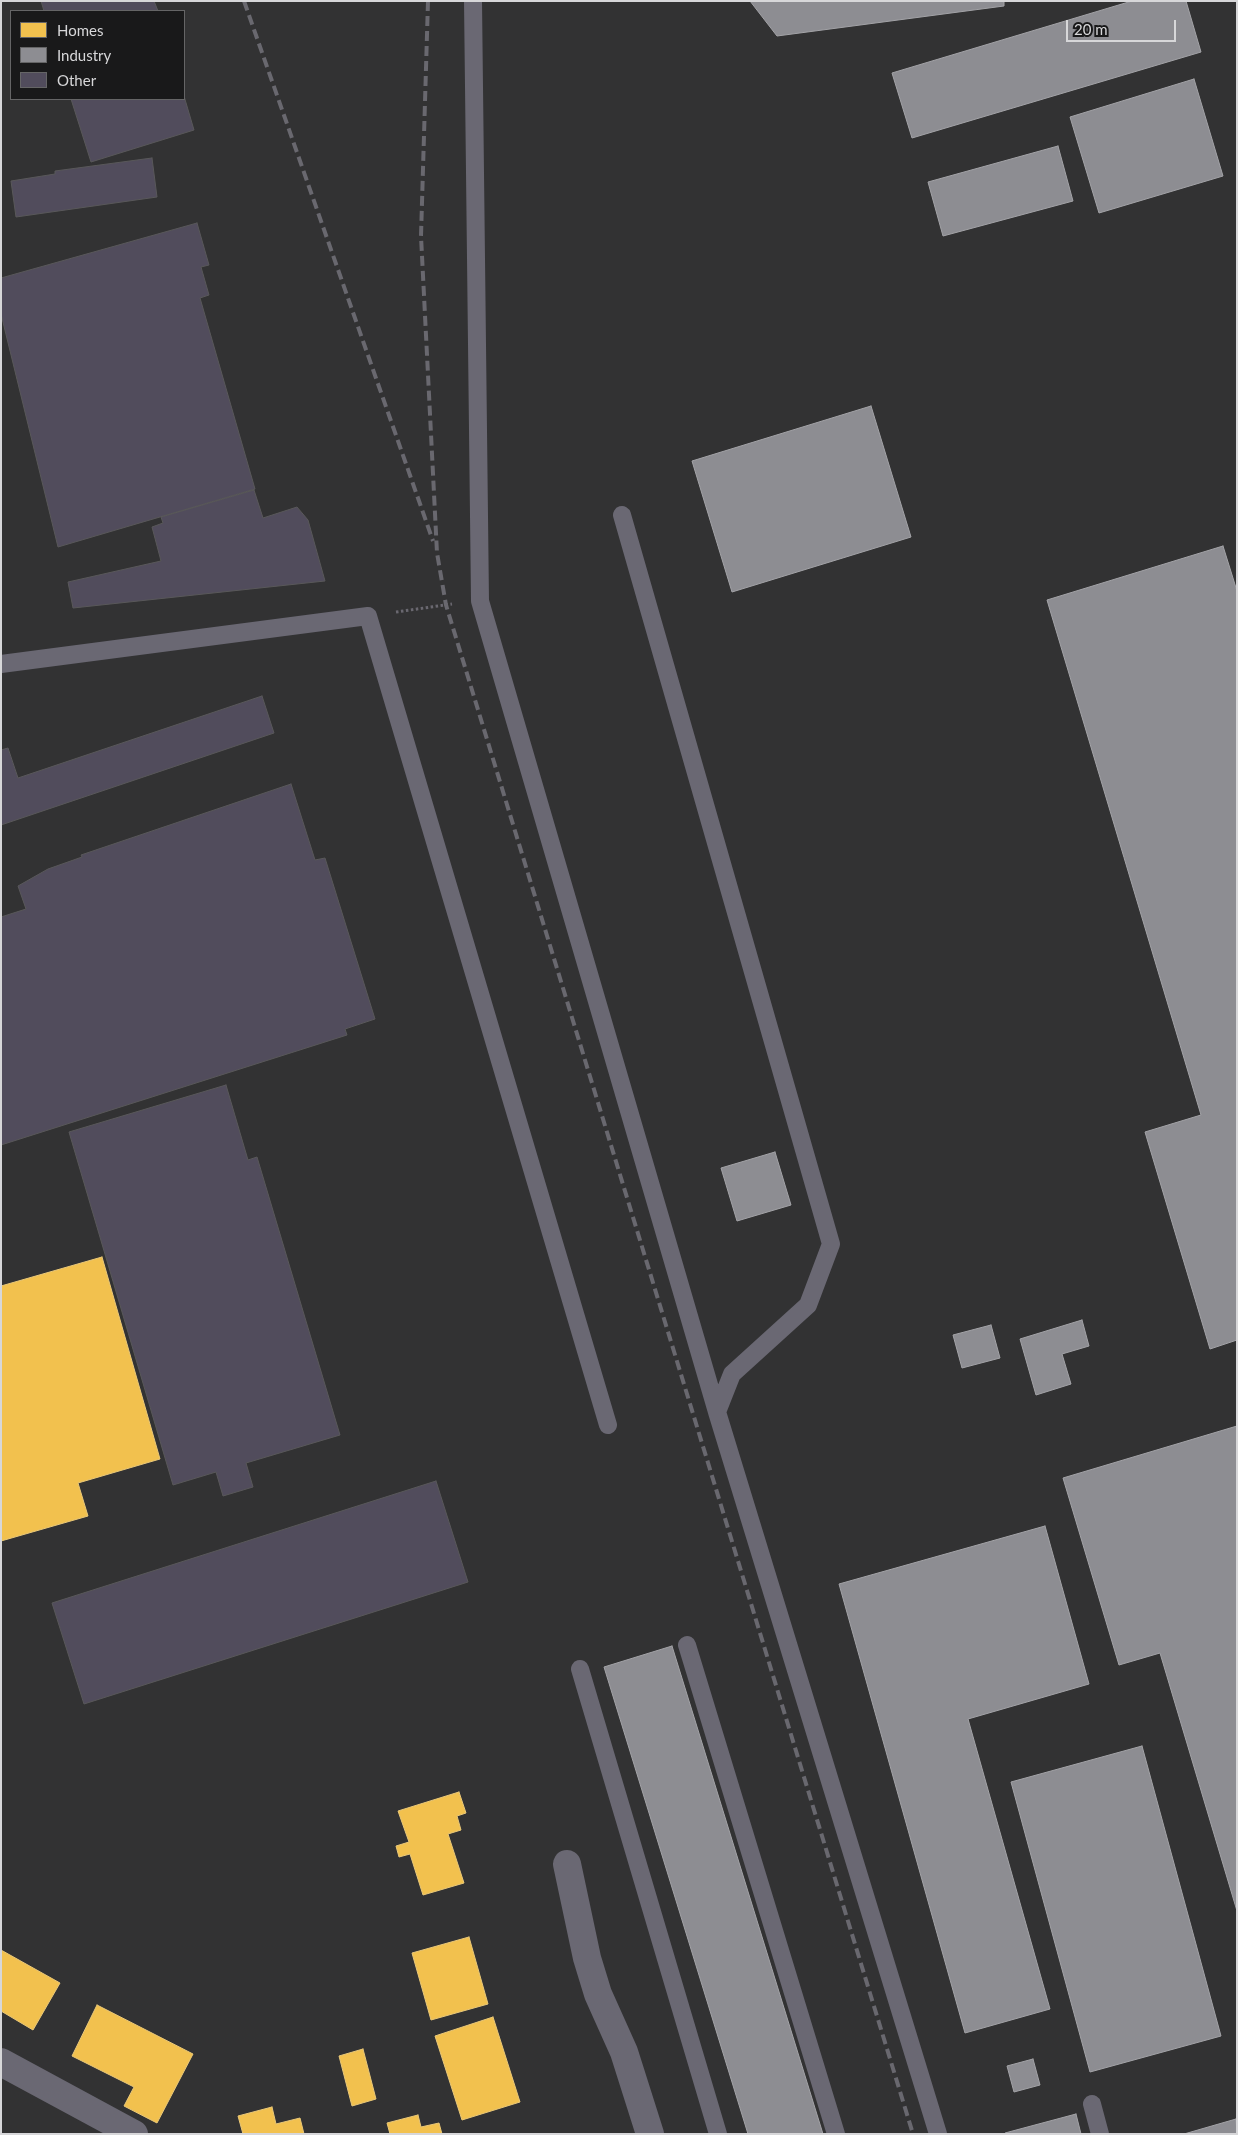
<!DOCTYPE html>
<style>
body{margin:0}
#map{position:relative;width:1238px;height:2135px;overflow:hidden;background:#323233;font-family:Lato,sans-serif}
canvas{display:block}
.frame{position:absolute;inset:0;border:2px solid #d7d7d9;pointer-events:none}
.legend{position:absolute;left:10px;top:10px;width:175px;height:90px;box-sizing:border-box;background:#19191a;border:1px solid #656566;margin:0;padding:6px 9px;list-style:none;font-size:15px;color:#d7d7d9}
.legend li{display:flex;align-items:center;gap:10px;height:25px}
.legend b{width:25px;border:1px solid #656566}
.scale{position:absolute;left:1066px;top:20px;width:110px;height:22px;box-sizing:border-box;border:2px solid #d7d7d9;border-top:0;padding-left:6px;font-size:15px;line-height:18px;white-space:nowrap;color:#d7d7d9;-webkit-text-stroke:4px #19191a;paint-order:stroke}
</style>
<div id="map">
<canvas width="1238" height="2135"></canvas>
<div class="frame"></div>
<ul class="legend">
<li><b style="height:14px;background:#f2c14e"></b>Homes</li>
<li><b style="height:14px;background:#8d8d92"></b>Industry</li>
<li><b style="height:14px;background:#514c5c"></b>Other</li>
</ul>
<div class="scale">20 m</div>
</div>
<script>
const g = document.querySelector('canvas').getContext('2d');
g.lineJoin = 'round';
function fill(path, color) {
  g.fillStyle = color;
  g.fill(path, 'evenodd');
}
function shape(rows) {
  const path = new Path2D();
  for (const r of rows) {
    path.moveTo(r[0], r[1]);
    for (let i = 2; i < r.length; i += 2) path.lineTo(r[i], r[i + 1]);
  }
  return path;
}
function trace(path, color, width, dash) {
  g.strokeStyle = color;
  g.lineWidth = width;
  g.lineCap = dash ? 'butt' : 'round';
  g.setLineDash(dash || []);
  g.stroke(path);
}
const homes = shape([
 [102,1257,160,1459,78,1483,88,1516,1,1541,1,1286,102,1257],
 [459,1792,466,1813,457,1816,461,1830,448,1834,464,1883,423,1895,410,1854,399,1857,396,1846,409,1842,398,1811,459,1792],
 [469,1937,488,2004,431,2020,412,1953,469,1937],
 [1,1950,60,1983,33,2030,1,2011,1,1950],
 [97,2005,193,2054,157,2123,124,2106,134,2087,72,2056,97,2005],
 [493,2017,520,2102,462,2120,435,2036,493,2017],
 [363,2049,376,2099,352,2106,339,2056,363,2049],
 [272,2107,276,2124,300,2118,304,2134,243,2134,238,2116,272,2107],
 [418,2115,421,2127,439,2123,442,2134,390,2134,387,2123,418,2115]
]);
fill(homes, '#f2c14e');
trace(homes, '#eac878', 1);
const industry = shape([
 [750,1,1004,1,1004,6,777,36,750,1],
 [1132,1,1186,1,1201,52,912,138,892,73,1132,1],
 [1194,79,1223,176,1099,213,1070,117,1194,79],
 [1058,146,1073,201,943,236,928,182,1058,146],
 [871,406,911,537,732,592,692,461,871,406],
 [1223,546,1237,591,1237,1340,1210,1349,1145,1132,1201,1115,1047,600,1223,546],
 [775,1152,791,1205,737,1221,721,1168,775,1152],
 [1082,1320,1089,1346,1062,1354,1071,1384,1036,1395,1020,1339,1082,1320],
 [991,1325,1000,1358,962,1368,953,1335,991,1325],
 [1237,1426,1237,1911,1160,1653,1119,1665,1063,1478,1237,1426],
 [1045,1526,1089,1684,968,1719,1050,2009,965,2033,839,1584,1045,1526],
 [672,1646,823,2134,748,2134,604,1667,672,1646],
 [1142,1746,1221,2036,1090,2072,1011,1782,1142,1746],
 [1033,2059,1040,2085,1014,2092,1007,2066,1033,2059],
 [1076,2114,1081,2134,1006,2134,1005,2133,1076,2114],
 [1236,2119,1237,2134,1184,2134,1236,2119]
]);
fill(industry, '#8d8d92');
trace(industry, '#a3a3a7', 1);
const building = shape([
 [41,1,154,1,158,11,44,11,41,1],
 [184,96,194,130,91,162,71,99,184,99,184,96],
 [152,158,157,197,16,217,11,181,55,174,55,171,152,158],
 [197,223,209,265,201,267,209,295,200,298,255,489,58,547,1,314,1,278,197,223],
 [254,490,263,518,297,507,308,520,325,581,73,608,68,582,161,561,152,527,163,523,161,517,254,490],
 [262,696,274,733,1,825,1,750,8,748,18,778,262,696],
 [291,784,315,860,325,858,375,1019,345,1029,347,1035,1,1145,1,917,26,909,18,886,48,869,82,857,81,855,291,784],
 [226,1085,248,1160,257,1157,340,1435,246,1463,253,1487,223,1496,216,1472,173,1485,69,1132,226,1085],
 [436,1481,468,1582,84,1704,52,1603,436,1481]
]);
fill(building, '#514c5c');
trace(building, '#59585a', 1);
trace(shape([
 [396,612,452,604]
]), '#6a6870', 3, [2.5, 2.5]);
trace(shape([
 [473,1,480,601,717,1412],
 [622,515,831,1244,808,1305,732,1374,717,1412,938,2134],
 [1,664,368,616,608,1425],
 [687,1645,836,2134],
 [580,1669,718,2134],
 [1092,2104,1100,2134]
]), '#6a6873', 18);
trace(shape([
 [567,1864,587,1958,598,1994,624,2052,650,2134],
 [1,2062,134,2134]
]), '#6a6873', 28);
trace(shape([
 [244,1,433,541],
 [428,1,421,236,437,553,446,605,913,2134]
]), '#69686f', 4, [10, 5]);
</script>
